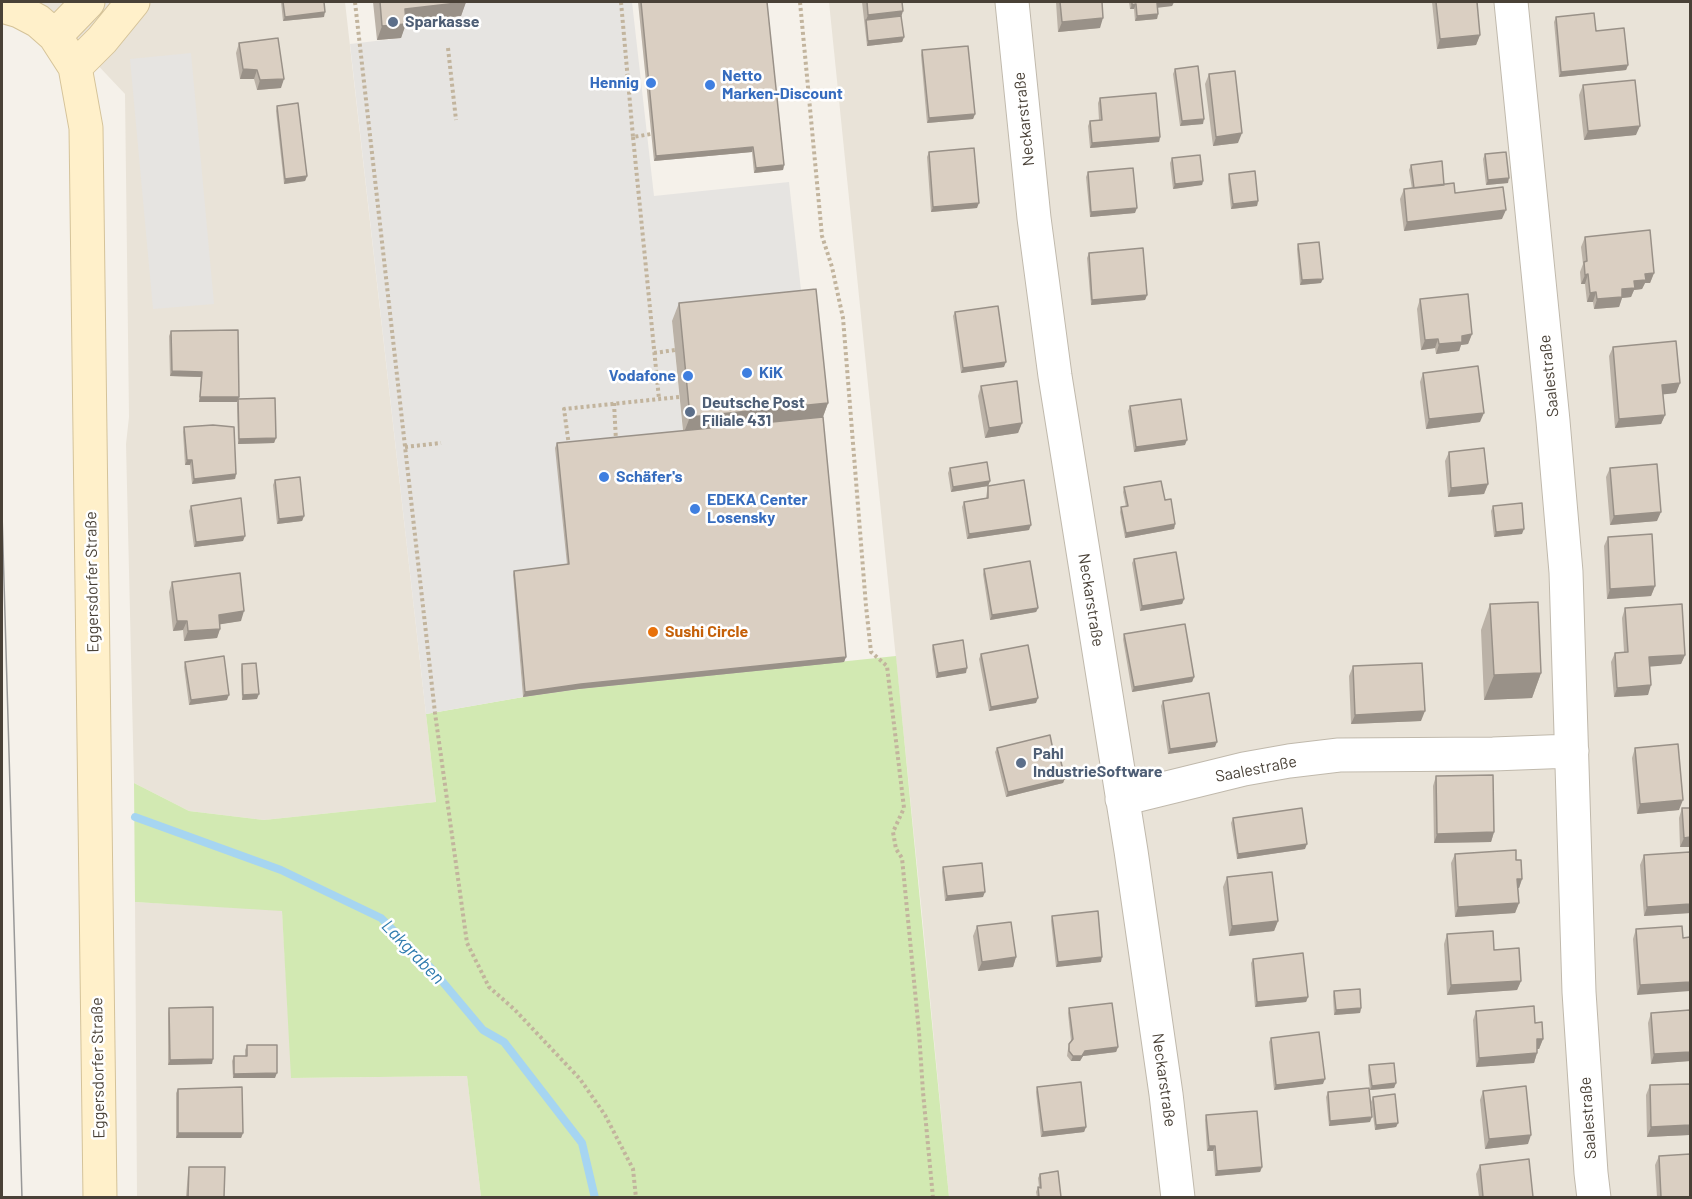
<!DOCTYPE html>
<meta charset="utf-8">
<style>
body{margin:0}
#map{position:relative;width:1692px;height:1199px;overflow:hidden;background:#f5f1ea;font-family:Barlow,sans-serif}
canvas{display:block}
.frame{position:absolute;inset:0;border:3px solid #494137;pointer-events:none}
</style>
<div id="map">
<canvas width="1692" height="1199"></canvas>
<div class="frame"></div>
</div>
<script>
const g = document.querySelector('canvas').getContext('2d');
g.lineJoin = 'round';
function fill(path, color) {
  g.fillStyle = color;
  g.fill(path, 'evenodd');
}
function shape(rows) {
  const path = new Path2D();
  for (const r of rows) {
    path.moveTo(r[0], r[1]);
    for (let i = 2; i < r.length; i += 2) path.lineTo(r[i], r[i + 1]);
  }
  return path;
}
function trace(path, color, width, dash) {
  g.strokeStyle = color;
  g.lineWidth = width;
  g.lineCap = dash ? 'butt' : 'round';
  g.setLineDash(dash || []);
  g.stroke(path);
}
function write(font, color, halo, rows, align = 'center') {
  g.font = font + ' Barlow,sans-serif';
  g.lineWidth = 5;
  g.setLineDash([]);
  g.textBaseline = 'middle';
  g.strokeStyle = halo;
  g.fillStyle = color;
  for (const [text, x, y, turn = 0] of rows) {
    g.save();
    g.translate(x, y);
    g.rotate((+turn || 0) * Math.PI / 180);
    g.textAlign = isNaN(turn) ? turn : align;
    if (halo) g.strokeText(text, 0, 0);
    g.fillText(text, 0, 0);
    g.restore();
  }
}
fill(shape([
 [38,2,345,2,436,802,264,820,189,811,134,783,126,444,129,417,125,94],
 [829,2,1690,2,1690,1197,949,1197,922,914],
 [135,902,282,910,292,1078,467,1076,481,1197,137,1197]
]), '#e9e3d8');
fill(shape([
 [896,656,949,1197,481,1197,467,1076,291,1078,282,911,135,902,134,783,189,811,264,820,436,802,426,714,523,697,579,689]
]), '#d2e9b2');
fill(shape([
 [460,2,632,2,654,196,789,182,803,308,672,321,683,435,567,569,513,576,523,697,426,714,350,44,401,38,400,23,461,16],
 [191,53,214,304,153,309,130,59]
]), '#e6e4e1');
trace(shape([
 [135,817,281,870,381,918,431,968,483,1030,504,1042,582,1143,595,1198]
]), '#a6d5f1', 8);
const street = shape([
 [1012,2,1034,218,1055,376,1131,851,1166,1094,1178,1198],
 [1511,2,1553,421,1566,572,1579,992,1591,1173,1594,1198],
 [1122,799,1244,769,1289,761,1339,755,1493,754,1572,751]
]);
const secondary = shape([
 [2,6,19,11,38,21,55,36,75,67,86,128,100,1198],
 [55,36,88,2],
 [75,67,102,40,133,2]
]);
trace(street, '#c0b9ac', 35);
trace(secondary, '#d5c399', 35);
trace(shape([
 [355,2,435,713,467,943,489,987,515,1010,580,1079,605,1115,633,1169,636,1198],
 [621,2,633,137,651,134],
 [800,2,822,236,832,267,843,318,866,606,871,652,887,666,904,808,893,832,896,849,902,858,919,1032,923,1092,933,1198],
 [448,48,456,120],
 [633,137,659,399],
 [654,353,675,350],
 [614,403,616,441],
 [569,446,564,409,679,397],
 [405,447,441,443]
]), '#c2b49d', 4, [3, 3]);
trace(street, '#fff', 33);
trace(secondary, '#fff0ca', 33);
trace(shape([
 [2,513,22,1198]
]), '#989898', 1.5);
fill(shape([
 [281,2,324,2,324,17,283,21],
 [373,2,466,2,461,16,406,22,401,38,377,40],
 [638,2,767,2,784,165,783,170,754,173,752,152,654,161],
 [862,2,902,2,901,16,904,37,902,42,867,46],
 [1056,2,1102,2,1100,28,1058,32],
 [1129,2,1174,2,1172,6,1158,7,1158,14,1157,19,1135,21,1134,9,1130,9],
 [1432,2,1477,2,1480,35,1476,45,1437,49],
 [1556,17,1596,31,1628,65,1626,70,1559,77,1554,22],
 [239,43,281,88,257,90,254,79,240,79,236,53],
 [922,50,975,114,973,119,927,123,921,55],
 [1175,69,1203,124,1180,126,1173,74],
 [1209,74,1238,143,1213,146,1205,84],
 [1583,85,1636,135,1584,140,1579,95],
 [1100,98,1160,137,1159,142,1090,148,1088,126,1090,121,1099,120,1098,103],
 [277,106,307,176,305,181,284,184,276,111],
 [929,152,977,208,931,212,927,157],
 [1485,154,1508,183,1486,185,1483,159],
 [1172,158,1203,181,1202,185,1173,189,1170,163],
 [1411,165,1444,185,1455,193,1502,219,1404,231,1400,199,1404,189,1412,189,1409,170],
 [1088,172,1135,213,1090,217,1086,177],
 [1229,174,1258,201,1257,206,1231,209,1228,179],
 [1585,237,1654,273,1650,283,1645,283,1642,289,1634,290,1631,297,1622,298,1619,307,1594,309,1593,302,1587,302,1585,284,1581,284,1580,272,1583,264,1581,247],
 [1298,244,1321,283,1300,285,1297,249],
 [1089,253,1147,295,1145,300,1091,305,1087,258],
 [1420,299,1472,334,1468,344,1461,345,1459,351,1436,354,1435,348,1421,350,1417,309],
 [679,303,828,403,823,417,846,657,844,662,579,689,523,697,513,575,514,571,567,564,555,448,557,443,683,431,672,321],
 [955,312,1004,367,961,373,953,316],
 [171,331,237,402,199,402,201,377,170,376,169,336],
 [1613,347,1680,383,1676,393,1663,394,1665,415,1661,424,1615,428,1609,356],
 [1423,373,1480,422,1426,429,1420,382],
 [981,386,1022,423,1018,433,985,438,978,396],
 [238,399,276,438,274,443,238,444,237,404],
 [1130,406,1185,445,1134,452,1128,411],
 [184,427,236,474,235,479,192,484,190,465,185,465,183,432],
 [1449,452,1488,484,1484,494,1448,497,1445,461],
 [950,468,990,481,988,486,951,492,948,473],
 [1610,468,1657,521,1610,525,1606,477],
 [275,480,304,516,302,521,277,524,273,485],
 [988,486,1029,530,967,539,962,507,964,502,986,498,987,491],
 [1124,487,1165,500,1175,524,1174,529,1125,538,1120,512,1121,507,1126,507,1123,492],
 [191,506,243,541,194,547,189,511],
 [1493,506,1522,534,1494,537,1491,511],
 [1608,537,1655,586,1651,596,1607,599,1604,546],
 [1134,559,1184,599,1182,604,1140,611,1132,563],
 [984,569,1038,608,1036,612,990,620,983,574],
 [172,582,241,621,220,624,220,629,217,638,184,641,183,630,173,631,169,592],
 [1490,604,1541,673,1532,698,1484,700,1481,630],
 [1625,608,1685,655,1681,664,1650,666,1648,695,1614,697,1611,662,1615,653,1624,652,1622,618],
 [1124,634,1194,677,1192,682,1132,692,1123,639],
 [933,645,966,673,936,678,932,649],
 [981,654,1036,703,989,711,979,659],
 [185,662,227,700,189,705,184,667],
 [242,664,257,699,242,700,241,669],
 [1353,666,1421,721,1351,724,1349,676],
 [1163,701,1215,747,1168,754,1161,706],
 [997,748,1054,755,1065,778,1063,783,1006,797,995,752],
 [1635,748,1679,810,1637,814,1632,758],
 [1436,776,1494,832,1491,842,1434,843,1433,786],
 [1682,808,1690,808,1690,847,1680,847,1679,818],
 [1233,818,1305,849,1237,859,1231,823],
 [1690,852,1690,913,1644,916,1640,865,1644,855],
 [1455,854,1516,860,1522,879,1519,888,1518,888,1519,903,1515,913,1455,917,1451,863],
 [943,867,983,897,945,901,942,872],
 [1227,877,1278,921,1274,931,1229,936,1223,887],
 [1052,916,1101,962,1056,967,1051,921],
 [977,926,1016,957,1013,967,978,971,973,936],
 [1636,929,1683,938,1637,995,1633,939],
 [1447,934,1494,950,1521,981,1517,990,1447,995,1444,944],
 [1253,959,1308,997,1306,1002,1255,1007,1251,963],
 [1334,991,1361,1008,1360,1013,1334,1015,1333,996],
 [169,1008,212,1064,168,1065,168,1013],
 [1069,1008,1118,1047,1116,1052,1083,1056,1080,1061,1071,1061,1067,1056,1068,1049,1071,1041,1068,1013],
 [1690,1010,1690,1061,1651,1064,1648,1023,1651,1013],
 [1476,1011,1535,1023,1543,1039,1539,1049,1537,1049,1537,1053,1534,1063,1476,1067,1473,1020],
 [1271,1038,1323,1084,1274,1090,1269,1042],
 [247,1045,275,1078,233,1078,232,1061,234,1056,245,1056,245,1050],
 [1369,1065,1396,1083,1394,1088,1370,1090,1368,1070],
 [1690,1084,1690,1130,1689,1135,1647,1137,1646,1095,1650,1085],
 [1037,1087,1086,1127,1084,1132,1041,1137,1036,1092],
 [178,1089,243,1133,241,1138,176,1138,176,1093],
 [1483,1091,1528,1144,1485,1149,1480,1100],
 [1328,1092,1370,1122,1329,1126,1326,1097],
 [1373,1097,1398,1123,1396,1127,1375,1130,1371,1102],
 [1206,1115,1262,1167,1260,1172,1215,1176,1213,1151,1207,1151,1205,1120],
 [1659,1156,1690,1197,1657,1197,1655,1165],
 [1480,1165,1533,1197,1479,1197,1476,1174],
 [189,1167,224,1197,186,1197,188,1172],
 [1040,1174,1061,1197,1037,1197,1036,1192,1038,1187,1039,1187,1038,1178]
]), '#bbb2a7');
fill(shape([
 [466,2,461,16,400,23,405,9],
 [1168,2,1174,2,1172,6,1156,8,1157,3],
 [1136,4,1134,9,1130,9,1132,5],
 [903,11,900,21,866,20,868,15],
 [325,12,324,17,283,21,285,17],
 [1158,14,1157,19,1135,21,1137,16],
 [1103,18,1100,28,1058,32,1062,22],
 [406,24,401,38,377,40,382,26],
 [1480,35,1476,45,1437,49,1440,39],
 [904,37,902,42,867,46,868,41],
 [1628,65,1626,70,1559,77,1561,72],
 [243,69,257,70,254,79,240,79],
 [284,79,281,88,257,90,260,80],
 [975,114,973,119,927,123,929,118],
 [1204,119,1203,124,1180,126,1182,121],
 [1640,126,1636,135,1584,140,1588,131],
 [1242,133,1238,143,1213,146,1216,137],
 [1160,137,1159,142,1090,148,1092,143],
 [753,147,752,152,654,161,656,156],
 [784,165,783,170,754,173,756,168],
 [307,176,305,181,284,184,285,179],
 [1509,178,1508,183,1486,185,1488,180],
 [1203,181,1202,185,1173,189,1175,184],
 [1258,201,1257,206,1231,209,1233,204],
 [979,203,977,208,931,212,933,207],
 [1137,208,1135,213,1090,217,1091,212],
 [1506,210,1502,219,1404,231,1407,222],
 [1654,273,1650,283,1645,283,1642,289,1634,290,1631,297,1622,298,1619,307,1594,309,1597,299,1622,289,1645,274],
 [1588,274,1585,284,1581,284,1585,275],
 [1323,279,1321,283,1300,285,1302,280],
 [1596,292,1593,302,1587,302,1590,293],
 [1147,295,1145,300,1091,305,1092,300],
 [1472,334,1468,344,1461,345,1459,351,1436,354,1439,344,1462,336],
 [1438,339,1435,348,1421,350,1425,340],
 [1006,362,1004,367,961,373,963,368],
 [172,371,202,372,201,377,170,376],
 [1680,383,1676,393,1658,395,1662,385],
 [200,397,239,397,237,402,199,402],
 [828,403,821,422,683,435,690,417],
 [1484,413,1480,422,1426,429,1429,419],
 [1665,415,1661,424,1615,428,1619,419],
 [1022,423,1018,433,985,438,989,428],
 [276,438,274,443,238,444,239,439],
 [1187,440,1185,445,1134,452,1136,447],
 [187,460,192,460,190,465,185,465],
 [236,474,235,479,192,484,194,479],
 [990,481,988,486,951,492,953,487],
 [1488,484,1484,494,1448,497,1451,488],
 [1661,512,1657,521,1610,525,1614,516],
 [304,516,302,521,277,524,279,519],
 [1175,524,1174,529,1125,538,1126,533],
 [1031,525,1029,530,967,539,969,534],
 [1524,529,1522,534,1494,537,1496,532],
 [245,536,243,541,194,547,196,542],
 [1655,586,1651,596,1607,599,1610,589],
 [1184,599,1182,604,1140,611,1142,606],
 [1038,608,1036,612,990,620,992,615],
 [244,611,241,621,216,625,219,615],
 [177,621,187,621,183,630,173,631],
 [220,629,217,638,184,641,188,631],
 [1685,655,1681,664,1646,667,1649,657],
 [846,657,844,662,579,689,523,697,525,692,581,684],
 [967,668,966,673,936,678,938,673],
 [1541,673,1532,698,1484,700,1494,675],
 [1194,677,1192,682,1132,692,1134,687],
 [1651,685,1648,695,1614,697,1617,688],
 [259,694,257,699,242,700,243,695],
 [229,695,227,700,189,705,191,700],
 [1038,698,1036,703,989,711,991,707],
 [1425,711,1421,721,1351,724,1355,715],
 [1217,742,1215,747,1168,754,1170,749],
 [1065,778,1063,783,1006,797,1008,792],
 [1683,800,1679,810,1637,814,1640,804],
 [1494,832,1491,842,1434,843,1437,834],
 [1690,837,1690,847,1680,847,1684,838],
 [1307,844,1305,849,1237,859,1238,854],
 [1517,879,1522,879,1519,888,1513,888],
 [985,892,983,897,945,901,947,896],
 [1519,903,1515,913,1455,917,1458,907],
 [1690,904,1690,913,1644,916,1647,907],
 [1278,921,1274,931,1229,936,1232,926],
 [1016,957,1013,967,978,971,982,962],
 [1102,957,1101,962,1056,967,1058,962],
 [1521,981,1517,990,1447,995,1451,985],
 [1690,982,1690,991,1637,995,1640,985],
 [1308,997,1306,1002,1255,1007,1257,1002],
 [1361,1008,1360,1013,1334,1015,1336,1010],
 [1537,1039,1543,1039,1539,1049,1533,1049],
 [1118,1047,1116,1052,1083,1056,1080,1061,1071,1061,1073,1056,1085,1051],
 [1690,1052,1690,1061,1651,1064,1654,1054],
 [1537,1053,1534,1063,1476,1067,1479,1058],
 [213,1059,212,1064,168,1065,170,1060],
 [277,1073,275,1078,233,1078,234,1074],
 [1325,1079,1323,1084,1274,1090,1276,1085],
 [1396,1083,1394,1088,1370,1090,1372,1086],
 [1372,1117,1370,1122,1329,1126,1330,1121],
 [1398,1123,1396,1127,1375,1130,1376,1125],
 [1690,1125,1690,1130,1689,1135,1647,1137,1651,1127],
 [1086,1127,1084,1132,1041,1137,1043,1132],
 [178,1133,243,1133,241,1138,176,1138],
 [1531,1135,1528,1144,1485,1149,1489,1139],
 [1209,1146,1215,1146,1213,1151,1207,1151],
 [1262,1167,1260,1172,1215,1176,1217,1171]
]), '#999188');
const building = shape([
 [283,2,324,2,325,12,285,17,283,2],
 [380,2,466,2,405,9,406,24,382,26,380,2],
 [641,2,767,2,784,165,756,168,753,147,656,156,641,2],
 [867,2,902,2,903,11,868,15,867,2],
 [1060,2,1102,2,1103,18,1062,22,1060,2],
 [1132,2,1168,2,1157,3,1158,14,1137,16,1136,4,1132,5,1132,2],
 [1436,2,1477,2,1480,35,1440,39,1436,2],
 [1594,13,1596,31,1624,28,1628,65,1561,72,1556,17,1594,13],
 [901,16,904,37,868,41,866,20,901,16],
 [278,38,284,79,260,80,257,70,243,69,239,43,278,38],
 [968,46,975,114,929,118,922,50,968,46],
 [1198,66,1204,119,1182,121,1175,69,1198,66],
 [1235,71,1242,133,1216,137,1209,74,1235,71],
 [1635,80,1640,126,1588,131,1583,85,1635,80],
 [1156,93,1160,137,1092,143,1090,121,1102,120,1100,98,1156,93],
 [298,103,307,176,285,179,277,106,298,103],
 [974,148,979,203,933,207,929,152,974,148],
 [1506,152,1509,178,1488,180,1485,154,1506,152],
 [1200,155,1203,181,1175,184,1172,158,1200,155],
 [1442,161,1444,185,1414,188,1411,165,1442,161],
 [1133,168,1137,208,1091,212,1088,172,1133,168],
 [1255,171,1258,201,1233,204,1229,174,1255,171],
 [1454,183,1455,193,1503,187,1506,210,1407,222,1404,189,1454,183],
 [1650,230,1654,273,1645,274,1646,280,1634,281,1635,288,1622,289,1622,297,1597,299,1596,292,1590,293,1588,274,1585,275,1584,262,1587,261,1585,237,1650,230],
 [1319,242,1323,279,1302,280,1298,244,1319,242],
 [1143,248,1147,295,1092,300,1089,253,1143,248],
 [816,289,828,403,690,417,679,303,816,289],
 [1468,294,1472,334,1462,336,1462,342,1439,344,1438,339,1425,340,1420,299,1468,294],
 [998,306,1006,362,963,368,955,312,998,306],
 [238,330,239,397,200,397,202,372,172,371,171,331,238,330],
 [1676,341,1680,383,1662,385,1665,415,1619,419,1613,347,1676,341],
 [1478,366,1484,413,1429,419,1423,373,1478,366],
 [1017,381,1022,423,989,428,981,386,1017,381],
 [275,398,276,438,239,439,238,399,275,398],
 [1181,399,1187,440,1136,447,1130,406,1181,399],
 [823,417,846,657,581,684,525,692,514,571,569,564,557,443,823,417],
 [213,425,234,427,236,474,194,479,192,460,187,460,184,427,213,425],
 [1484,448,1488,484,1451,488,1449,452,1484,448],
 [987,462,990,481,953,487,950,468,987,462],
 [1657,464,1661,512,1614,516,1610,468,1657,464],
 [300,477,304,516,279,519,275,480,300,477],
 [1024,480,1031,525,969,534,964,502,988,498,988,486,1024,480],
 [1161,481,1165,500,1171,499,1175,524,1126,533,1121,507,1128,506,1124,487,1161,481],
 [241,498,245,536,196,542,191,506,241,498],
 [1522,503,1524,529,1496,532,1493,506,1522,503],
 [1652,534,1655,586,1610,589,1608,537,1652,534],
 [1176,552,1184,599,1142,606,1134,559,1176,552],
 [1030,561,1038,608,992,615,984,569,1030,561],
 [240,573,244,611,219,615,220,629,188,631,187,621,177,621,172,582,240,573],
 [1538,602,1541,673,1494,675,1490,604,1538,602],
 [1682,604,1685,655,1649,657,1651,685,1617,688,1615,653,1628,652,1625,608,1682,604],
 [1185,624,1194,677,1134,687,1124,634,1185,624],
 [963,640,967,668,938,673,933,645,963,640],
 [1028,645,1038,698,991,707,981,654,1028,645],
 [224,656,229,695,191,700,185,662,224,656],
 [256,663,259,694,243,695,242,664,256,663],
 [1422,663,1425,711,1355,715,1353,666,1422,663],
 [1209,693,1217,742,1170,749,1163,701,1209,693],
 [1050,735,1054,755,1059,754,1065,778,1008,792,997,748,1050,735],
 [1678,744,1683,800,1640,804,1635,748,1678,744],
 [1493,775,1494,832,1437,834,1436,776,1493,775],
 [1302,808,1307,844,1238,854,1233,818,1302,808],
 [1682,808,1690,808,1690,837,1684,838,1682,808],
 [1516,850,1516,860,1521,860,1522,879,1517,879,1519,903,1458,907,1455,854,1516,850],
 [1690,852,1690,904,1647,907,1644,855,1690,852],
 [982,863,985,892,947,896,943,867,982,863],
 [1272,872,1278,921,1232,926,1227,877,1272,872],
 [1098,911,1102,957,1058,962,1052,916,1098,911],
 [1011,922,1016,957,982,962,977,926,1011,922],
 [1682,926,1683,938,1690,937,1690,982,1640,985,1636,929,1682,926],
 [1493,931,1494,950,1519,948,1521,981,1451,985,1447,934,1493,931],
 [1303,953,1308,997,1257,1002,1253,959,1303,953],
 [1360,989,1361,1008,1336,1010,1334,991,1360,989],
 [1112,1003,1118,1047,1085,1051,1082,1056,1073,1056,1069,1051,1069,1044,1073,1039,1069,1008,1112,1003],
 [1534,1006,1535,1023,1542,1022,1543,1039,1537,1039,1537,1053,1479,1058,1476,1011,1534,1006],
 [213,1007,213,1059,170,1060,169,1008,213,1007],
 [1690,1010,1690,1052,1654,1054,1651,1013,1690,1010],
 [1319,1032,1325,1079,1276,1085,1271,1038,1319,1032],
 [247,1045,277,1045,277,1073,234,1074,234,1056,247,1056,247,1045],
 [1394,1063,1396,1083,1372,1086,1369,1065,1394,1063],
 [1081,1082,1086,1127,1043,1132,1037,1087,1081,1082],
 [1690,1084,1690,1125,1651,1127,1650,1085,1690,1084],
 [1526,1086,1531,1135,1489,1139,1483,1091,1526,1086],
 [242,1087,243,1133,178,1133,178,1089,242,1087],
 [1369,1088,1372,1117,1330,1121,1328,1092,1369,1088],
 [1395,1094,1398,1123,1376,1125,1373,1097,1395,1094],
 [1257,1111,1262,1167,1217,1171,1215,1146,1209,1146,1206,1115,1257,1111],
 [1690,1154,1690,1197,1661,1197,1659,1156,1690,1154],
 [1529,1159,1533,1197,1483,1197,1480,1165,1529,1159],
 [189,1167,225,1167,224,1197,188,1197,189,1167],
 [1058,1171,1061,1197,1039,1197,1038,1187,1041,1188,1040,1174,1058,1171]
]);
fill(building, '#dacfc2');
trace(building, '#999188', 1.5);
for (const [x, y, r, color] of [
 [393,22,6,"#5c6f8a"],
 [651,83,6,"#3f7fe0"],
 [710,85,6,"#3f7fe0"],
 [747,373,6,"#3f7fe0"],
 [688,376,6,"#3f7fe0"],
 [690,412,6,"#5c6f8a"],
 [604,477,6,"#3f7fe0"],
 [695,509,6,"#3f7fe0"],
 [653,632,6,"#e8710a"],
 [1021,763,6,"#5c6f8a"]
]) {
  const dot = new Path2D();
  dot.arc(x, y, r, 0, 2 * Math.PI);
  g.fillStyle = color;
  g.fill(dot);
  trace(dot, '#fff', 2);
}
write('bold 16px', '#4e5e75', '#fff', [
 ["Sparkasse",405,22],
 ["Deutsche Post",702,403],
 ["Filiale 431",702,421],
 ["Pahl",1033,754],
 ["IndustrieSoftware",1033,772]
], 'left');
write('bold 16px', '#366cbe', '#fff', [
 ["Netto",722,76],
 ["Marken-Discount",722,94],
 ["Hennig",639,83,"right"],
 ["KiK",759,373],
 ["Vodafone",676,376,"right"],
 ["Schäfer's",616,477],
 ["EDEKA Center",707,500],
 ["Losensky",707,518]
], 'left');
write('16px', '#494137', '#fff', [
 ["Neckarstraße",1024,119,-96],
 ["Saalestraße",1549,376,-96],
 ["Eggersdorfer Straße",92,582,-91],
 ["Neckarstraße",1091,600,81],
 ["Saalestraße",1256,769,-11],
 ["Eggersdorfer Straße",98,1068,-91],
 ["Neckarstraße",1164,1080,82],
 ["Saalestraße",1588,1118,-94]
]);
write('bold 16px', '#c56008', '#fff', [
 ["Sushi Circle",665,632]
], 'left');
write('italic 18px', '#2e7bae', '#fff', [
 ["Lakgraben",413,952,46]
]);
</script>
